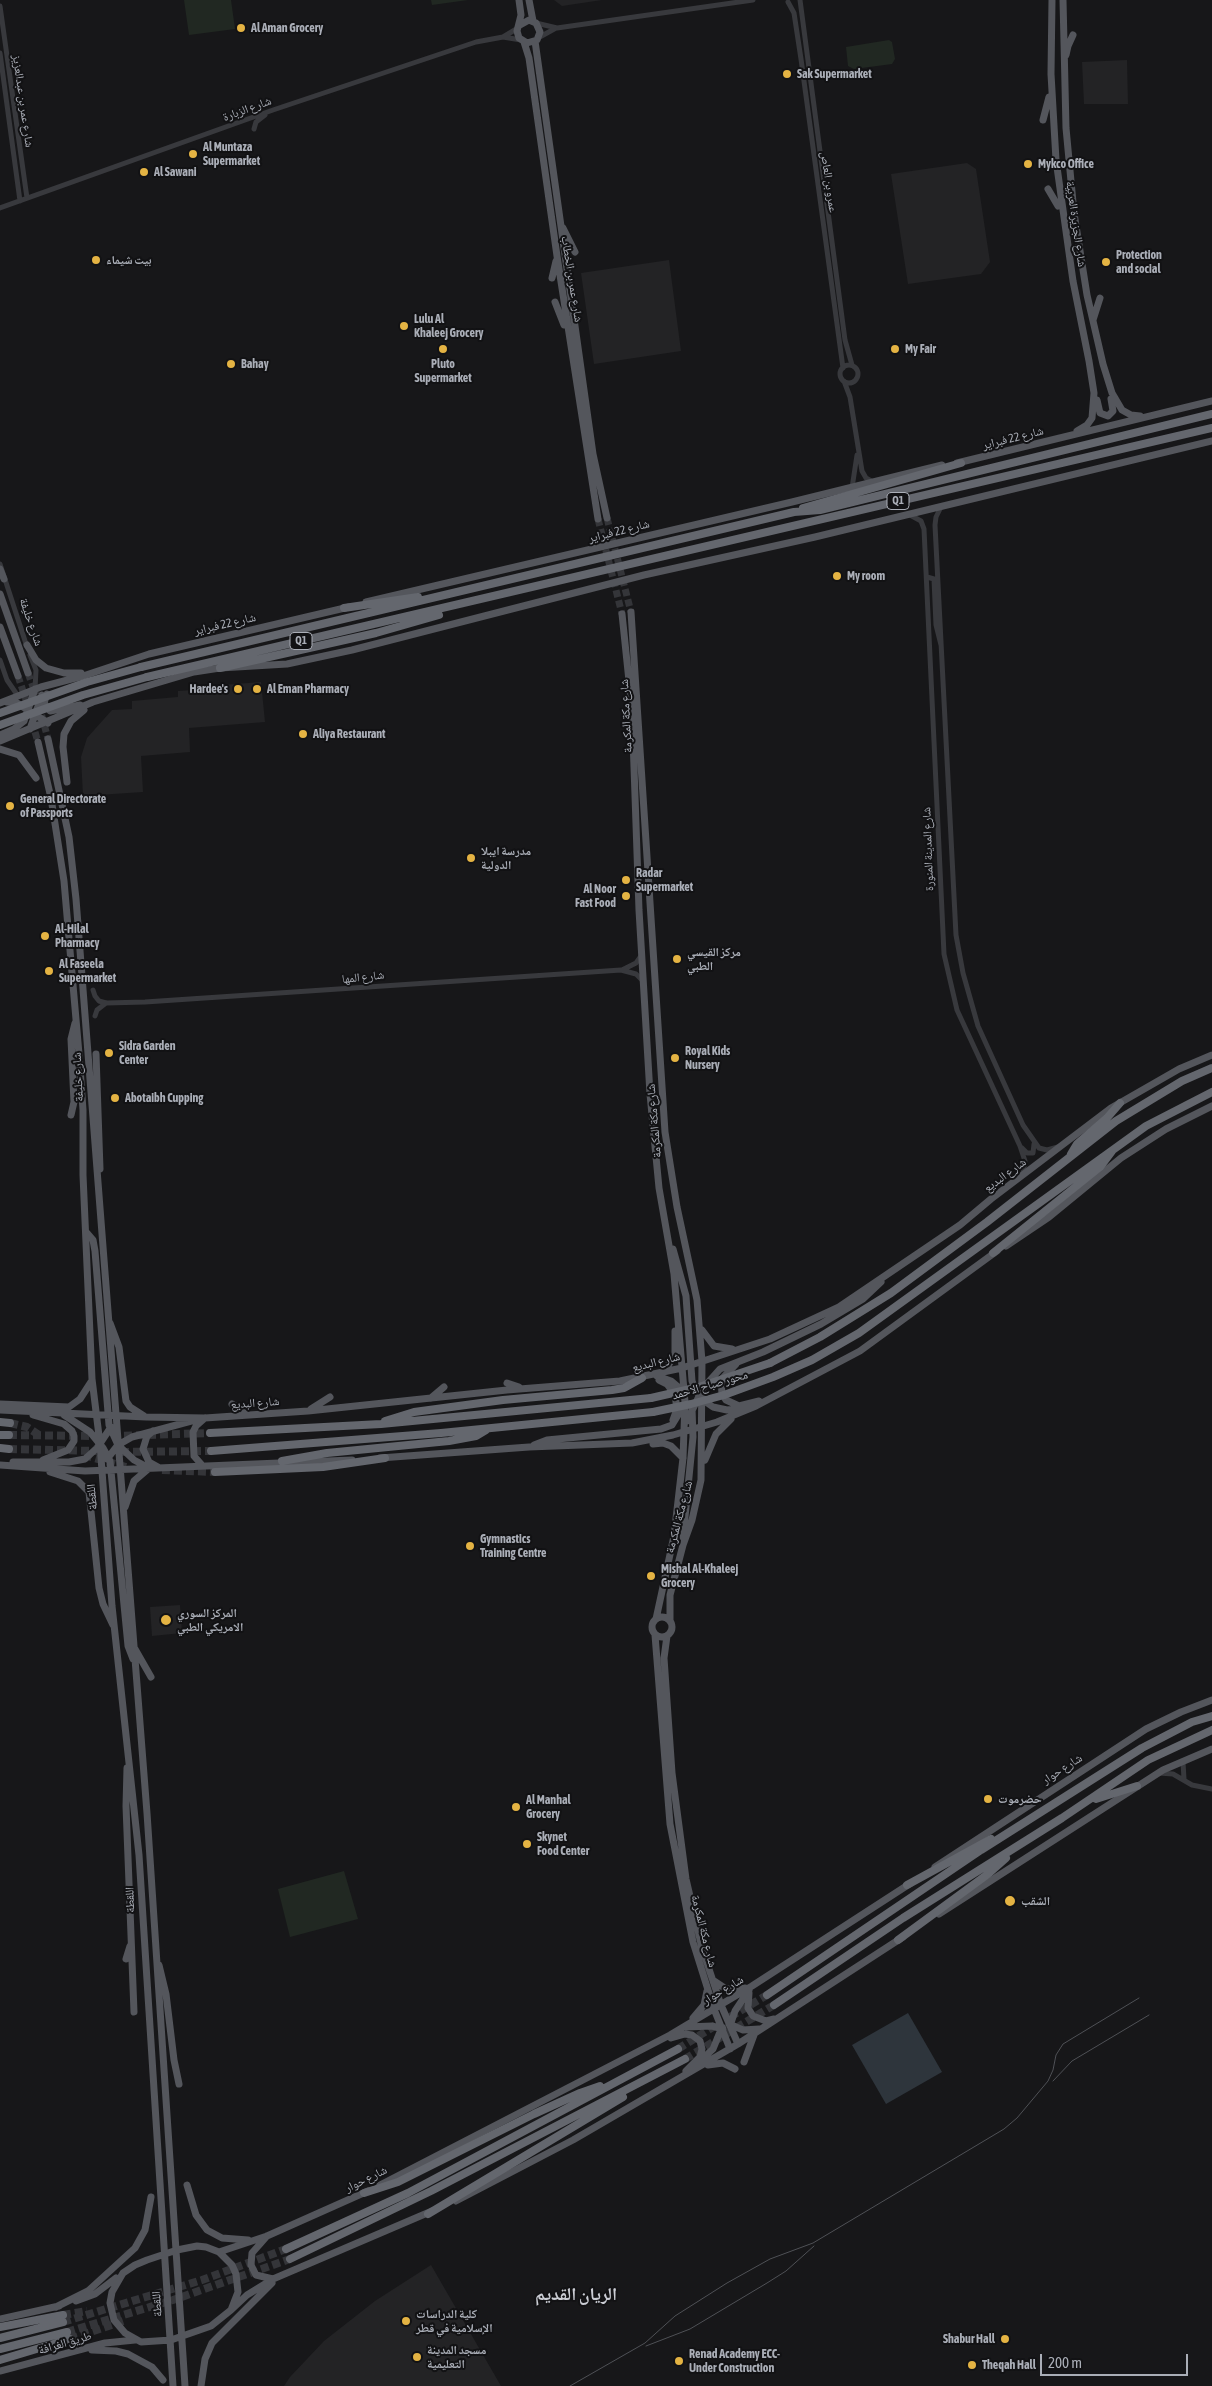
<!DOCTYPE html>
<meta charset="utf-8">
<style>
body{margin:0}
#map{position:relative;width:1212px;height:2386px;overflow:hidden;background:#171719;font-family:"Asap Condensed",sans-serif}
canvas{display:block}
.scale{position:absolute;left:1040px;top:2354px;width:148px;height:22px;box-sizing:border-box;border:2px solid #aaaeb7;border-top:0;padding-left:6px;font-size:15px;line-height:18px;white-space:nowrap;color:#aaaeb7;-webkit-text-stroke:4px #121214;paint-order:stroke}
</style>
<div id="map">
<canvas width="1212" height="2386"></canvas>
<div class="scale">200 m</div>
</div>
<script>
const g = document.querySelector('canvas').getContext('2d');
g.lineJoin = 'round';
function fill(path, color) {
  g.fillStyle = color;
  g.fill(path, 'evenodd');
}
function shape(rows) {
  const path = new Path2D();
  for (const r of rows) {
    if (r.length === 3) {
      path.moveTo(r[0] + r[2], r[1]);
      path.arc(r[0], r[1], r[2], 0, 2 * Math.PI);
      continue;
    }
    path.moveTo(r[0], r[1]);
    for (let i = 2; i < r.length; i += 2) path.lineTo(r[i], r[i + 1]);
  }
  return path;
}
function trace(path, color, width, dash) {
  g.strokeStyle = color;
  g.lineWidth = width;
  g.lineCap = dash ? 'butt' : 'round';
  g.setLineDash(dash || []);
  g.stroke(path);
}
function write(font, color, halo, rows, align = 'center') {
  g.font = font + ' "Asap Condensed","Noto Naskh Arabic",sans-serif';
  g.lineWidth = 4;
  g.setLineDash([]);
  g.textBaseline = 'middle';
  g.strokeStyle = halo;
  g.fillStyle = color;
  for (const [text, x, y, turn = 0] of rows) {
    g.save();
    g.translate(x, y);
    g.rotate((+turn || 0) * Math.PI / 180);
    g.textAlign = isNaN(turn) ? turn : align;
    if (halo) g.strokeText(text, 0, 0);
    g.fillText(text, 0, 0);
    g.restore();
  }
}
fill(shape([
 [554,0,602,0,562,6],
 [1127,60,1128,104,1084,104,1082,62],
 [967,163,976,169,990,262,981,274,908,284,891,174],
 [669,260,681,351,594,364,581,273],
 [261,682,265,722,189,728,190,752,141,756,143,792,83,796,81,757,87,738,112,710,132,709,132,701,178,697,178,691,222,688,223,685],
 [180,1605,182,1633,152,1636,150,1607],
 [431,2265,501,2386,284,2386,290,2377,324,2341,375,2301]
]), '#232325');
fill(shape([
 [184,0,231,0,235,29,189,35],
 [431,0,468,0,432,5],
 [889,40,892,42,895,59,892,64,854,69,848,66,846,47],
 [344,1871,358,1919,290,1937,278,1889]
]), '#212822');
fill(shape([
 [908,2013,942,2072,886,2104,852,2045]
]), '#2e353c');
trace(shape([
 [607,518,631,612],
 [598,519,622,614],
 [28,673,36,695],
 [18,676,29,709],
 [39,705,48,739],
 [32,722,38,742]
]), '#343539', 7, [7, 3.5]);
trace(shape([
 [10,1423,27,1427,42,1437],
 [9,1435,98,1436],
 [112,1436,210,1433],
 [9,1449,97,1451],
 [121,1452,211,1451],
 [84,1455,126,1467],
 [162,1470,215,1472],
 [730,2017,767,1995],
 [678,2049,716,2025],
 [685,2059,774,2005],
 [63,2315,87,2311],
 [63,2322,202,2280,286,2249],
 [67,2332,173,2300,290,2259],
 [70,2339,123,2321]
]), '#343539', 8, [8, 4]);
trace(shape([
 [800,0,845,340,852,365],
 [788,2,794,13,801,59,843,368],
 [0,6,27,198],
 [536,23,557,28,753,0],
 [503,37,521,40],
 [538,38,556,28],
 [0,53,20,201],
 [254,129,256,122,265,115],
 [0,208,273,110,476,42,503,37,518,28],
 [849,374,9],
 [844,381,850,397,862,471,866,478,873,482],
 [852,488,857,455],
 [941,507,936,517,935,525,956,935,963,973,978,1026,1023,1125,1039,1148,1047,1150,1058,1147],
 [910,515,921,521,924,529,944,954,957,1010,1020,1146,1025,1161,1023,1174],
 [0,564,27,647],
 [927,577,934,579,936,625,941,645],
 [30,655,36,670,35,689],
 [0,660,7,680,18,696],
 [622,970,636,963,641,956],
 [93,990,95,996,99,1001,106,1003,145,1002,621,970,636,974,642,980],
 [95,1016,97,1010,106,1003],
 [1022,1148,1027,1153,1033,1153,1034,1144],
 [1183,1762,1184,1779],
 [1159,1773,1173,1774,1192,1785,1212,1789]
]), '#38393d', 5);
trace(shape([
 [519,0,521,15,517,31,519,38,527,43,537,40,540,32,536,23,529,20,520,25],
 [529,0,533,21],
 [1052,0,1051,74,1056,160,1073,281,1089,361,1094,393,1092,418,1087,425,1077,431],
 [1063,0,1066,128,1074,213,1087,295,1103,364,1112,393,1122,410,1131,415,1140,416],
 [535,41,593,454,607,518],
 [524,42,529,58,557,256,598,519],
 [1066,55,1068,46,1073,35],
 [1043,120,1049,97],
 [1048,189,1058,206],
 [563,228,575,252],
 [552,278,556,261],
 [555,302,564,325],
 [1093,320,1100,298],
 [1097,400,1100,413,1108,416,1113,411,1111,399],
 [957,463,1212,401],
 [0,569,4,579],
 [0,594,28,673],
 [366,602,792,502,942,465],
 [631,612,665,1132,677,1207,697,1300,702,1361,701,1480,692,1520,683,1545,670,1595,670,1621],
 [622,614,632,710,639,910,650,1094,659,1188,674,1274,685,1402,683,1458,674,1536,656,1619],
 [0,627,18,676],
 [27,645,36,660,46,668,64,673,81,673],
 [47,694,44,703,50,711,80,705],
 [7,702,17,703,48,723],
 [0,703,41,687,83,676,149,654,349,607],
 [30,729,42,695],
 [0,735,14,729,24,721,35,689],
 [48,739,69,837,76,899,147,1813,185,2386],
 [0,741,93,702,194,672,220,668,287,664,352,650,644,575,815,537,1212,441],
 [38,742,51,798,64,881,79,1054,83,1110,83,1175,92,1379,100,1444,112,1606,139,1855,173,2386],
 [0,749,19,755,36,778],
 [67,782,63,747,64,734,71,721,84,710],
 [96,1054,100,1169],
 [71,1115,74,1102,71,1039,75,1023],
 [87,1233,93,1240,95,1251,109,1425,118,1445,134,1460,149,1468],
 [1006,1246,1049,1217,1121,1158,1166,1129,1212,1106],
 [673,1249,686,1296,692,1381,696,1391,703,1400,713,1407,727,1410,745,1408],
 [110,1323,119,1347,126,1401,130,1407,144,1416],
 [702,1330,714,1346,732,1349],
 [736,1364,721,1380,722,1394,726,1400,739,1406,759,1401],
 [663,1373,675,1355,675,1331],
 [657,1376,671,1381,684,1392],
 [659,1380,667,1384,675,1395,677,1409,673,1420],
 [507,1383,519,1387],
 [431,1398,444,1387],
 [0,1404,69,1407,80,1399,91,1382],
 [232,1404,248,1415],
 [311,1409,330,1397],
 [0,1410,146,1417,205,1418,308,1411,507,1390,620,1381,682,1368,770,1339,839,1307,960,1225,991,1199,1111,1108,1179,1069,1212,1055],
 [33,1415,64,1424,72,1431,74,1436,74,1441,68,1450,43,1460],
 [64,1415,90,1432,103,1448,110,1461,128,1646,133,1659],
 [687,1421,703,1388,720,1369,763,1352,821,1324,863,1299,881,1282],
 [153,1431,147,1436,143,1449,149,1462,158,1467],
 [653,1444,663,1443,671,1446,683,1458],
 [534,1445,547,1440,661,1429,672,1425,683,1407],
 [380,1458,529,1447,632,1443,673,1435,717,1422,756,1406,860,1351,997,1251],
 [107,1459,118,1445,132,1437,195,1420],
 [705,1460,716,1434,731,1419],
 [13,1462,69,1462,85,1459,97,1448,111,1427],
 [201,1464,194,1456,193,1432,196,1426,205,1418],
 [0,1465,85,1471,352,1460],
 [50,1472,78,1481,89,1492,99,1588,103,1604,113,1625],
 [125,1507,134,1481,148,1469],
 [683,1537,693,1437,692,1408],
 [662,1627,10],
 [655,1635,670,1824,693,1942,714,2009,730,2049],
 [667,1636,664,1658,672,1773,686,1879,702,1948,721,2005,738,2044],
 [135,1649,151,1677],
 [127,1768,126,1806,134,2012],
 [935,1867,1146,1729,1181,1712,1212,1700],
 [939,1914,1163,1770,1212,1749],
 [126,1959,130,1946],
 [159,1965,166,1994,174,2060,179,2084],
 [714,1981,726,1989,745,1988],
 [749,1993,748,2008,753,2016,766,2021,774,2019],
 [693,2018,704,2005,707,1991],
 [729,2024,743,2030,759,2029],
 [730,2026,735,2011,749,1990],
 [687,2027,712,2026,723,2029],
 [671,2038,685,2034,692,2035,700,2041,702,2049,700,2057,686,2071],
 [744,2062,754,2035],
 [698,2063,713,2049,722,2027],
 [708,2065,723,2063,735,2069],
 [187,2185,196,2215,207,2230,222,2238,248,2240],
 [380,2185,670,2035,752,1986,911,1883],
 [456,2201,573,2140,738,2044,903,1937],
 [267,2236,252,2253,251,2265,256,2275,273,2279],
 [197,2246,206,2247,219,2252,232,2265,236,2274,238,2292,231,2310,211,2326,171,2340,141,2342,125,2333,114,2320,110,2303,112,2292,123,2273,135,2265,147,2260,177,2250,197,2246],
 [219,2252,267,2236,368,2191],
 [76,2301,95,2294,116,2278],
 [56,2307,88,2291,135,2248,145,2230,151,2197],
 [231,2310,247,2295,273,2279,432,2211],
 [0,2319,59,2306],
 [92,2350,116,2351,128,2354,152,2367,163,2380],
 [0,2371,105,2343,135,2340],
 [201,2386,205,2359,212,2343,272,2283]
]), '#54565c', 7);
trace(shape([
 [803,508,961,463],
 [344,608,418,597],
 [141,667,794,512,820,510,1212,414],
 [220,668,376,633,439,615],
 [147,677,1212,428],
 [1071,1154,1077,1144,1107,1118,1120,1103],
 [993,1253,1100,1167,1112,1151],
 [770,1363,820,1337,891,1293,987,1222,1116,1121,1182,1081,1212,1068],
 [724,1395,773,1377,812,1360,859,1333,1146,1126,1212,1092],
 [385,1421,414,1412,503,1400,612,1390,624,1388,642,1378],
 [0,1422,10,1423],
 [210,1433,381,1424,651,1398],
 [0,1435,9,1435],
 [0,1448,9,1449],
 [211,1451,441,1433,653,1412],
 [282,1461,327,1453,449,1441,476,1436,486,1430],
 [215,1472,323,1467,385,1458],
 [1096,1799,1137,1786],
 [907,1885,991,1839],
 [898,1940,988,1874,1006,1858],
 [767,1995,981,1850,1142,1748,1192,1722,1212,1716],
 [774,2005,903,1918,1062,1818,1148,1760,1212,1730],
 [364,2193,398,2182,534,2114,580,2093,600,2086],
 [428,2214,623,2097],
 [286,2249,408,2193,678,2049],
 [290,2259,431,2191,685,2059],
 [0,2327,63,2315],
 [0,2338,63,2322],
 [0,2349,67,2332],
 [0,2360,70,2339]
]), '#64676e', 8);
trace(shape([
 [1053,2081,1072,2061,1149,2015],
 [646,2346,690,2329,767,2283,786,2271,814,2246],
 [570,2386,645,2343,675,2316,727,2283,770,2259,813,2243,1004,2129,1017,2118,1048,2081,1053,2070,1056,2055,1063,2044,1139,1998]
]), '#4f5156', 1);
trace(shape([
 [0,713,87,682,141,667],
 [0,725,83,695,147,677],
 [651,1398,699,1387,770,1363],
 [653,1412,691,1404,724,1395]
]), '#64676e', 8);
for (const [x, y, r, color] of [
 [241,28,5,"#e4b343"],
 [787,74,5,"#e4b343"],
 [193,154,5,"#e4b343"],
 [1028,164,5,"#e4b343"],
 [144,172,5,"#e4b343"],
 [96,260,5,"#e4b343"],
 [1106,262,5,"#e4b343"],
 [404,326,5,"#e4b343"],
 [443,349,5,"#e4b343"],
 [895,349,5,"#e4b343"],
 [231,364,5,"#e4b343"],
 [837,576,5,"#e4b343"],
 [238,689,5,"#e4b343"],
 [257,689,5,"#e4b343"],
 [303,734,5,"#e4b343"],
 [10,806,5,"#e4b343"],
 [471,858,5,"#e4b343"],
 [626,880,5,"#e4b343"],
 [626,896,5,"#e4b343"],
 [45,936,5,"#e4b343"],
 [677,959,5,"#e4b343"],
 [49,971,5,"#e4b343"],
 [109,1053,5,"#e4b343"],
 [675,1058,5,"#e4b343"],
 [115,1098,5,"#e4b343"],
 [470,1546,5,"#e4b343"],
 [651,1576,5,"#e4b343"],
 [166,1620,6,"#e4b343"],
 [988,1799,5,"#e4b343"],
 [516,1807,5,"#e4b343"],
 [527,1844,5,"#e4b343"],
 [1010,1901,6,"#e4b343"],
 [406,2321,5,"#e4b343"],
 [1005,2339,5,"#e4b343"],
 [417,2357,5,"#e4b343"],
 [679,2361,5,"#e4b343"],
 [972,2365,5,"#e4b343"]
]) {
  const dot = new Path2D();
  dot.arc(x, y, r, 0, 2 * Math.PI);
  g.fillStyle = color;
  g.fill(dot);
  trace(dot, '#121214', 2);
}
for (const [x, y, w] of [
 [898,501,22],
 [301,641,22]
]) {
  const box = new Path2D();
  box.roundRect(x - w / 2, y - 8.5, w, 17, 4);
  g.fillStyle = '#121214';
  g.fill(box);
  trace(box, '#aaaeb7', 1);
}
write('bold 11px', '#aaaeb7', null, [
 ["Q1",898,501],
 ["Q1",301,641]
]);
write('bold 12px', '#aaaeb7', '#121214', [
 ["Al Aman Grocery",251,28],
 ["Sak Supermarket",797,74],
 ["Al Muntaza",203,147],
 ["Supermarket",203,161],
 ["Mykco Office",1038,164],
 ["Al Sawani",154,172],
 ["Protection",1116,255],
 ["and social",1116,269],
 ["بيت شيماء",106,260],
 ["Lulu Al",414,319],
 ["Khaleej Grocery",414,333],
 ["My Fair",905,349],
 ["Bahay",241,364],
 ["Pluto",443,364,"center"],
 ["Supermarket",443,378,"center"],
 ["My room",847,576],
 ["Hardee's",228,689,"right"],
 ["Al Eman Pharmacy",267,689],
 ["Aliya Restaurant",313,734],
 ["General Directorate",20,799],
 ["of Passports",20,813],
 ["مدرسة ايبلا",481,851],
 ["الدولية",481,865],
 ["Radar",636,873],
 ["Supermarket",636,887],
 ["Al Noor",616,889,"right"],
 ["Fast Food",616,903,"right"],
 ["Al-Hilal",55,929],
 ["Pharmacy",55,943],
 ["مركز القيسي",687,952],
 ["الطبي",687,966],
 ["Al Faseela",59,964],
 ["Supermarket",59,978],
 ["Sidra Garden",119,1046],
 ["Center",119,1060],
 ["Royal Kids",685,1051],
 ["Nursery",685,1065],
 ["Abotaibh Cupping",125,1098],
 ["Gymnastics",480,1539],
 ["Training Centre",480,1553],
 ["Mishal Al-Khaleej",661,1569],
 ["Grocery",661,1583],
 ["المركز السوري",177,1613],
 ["الامريكي الطبي",177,1627],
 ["حضرموت",998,1799],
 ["Al Manhal",526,1800],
 ["Grocery",526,1814],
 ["Skynet",537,1837],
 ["Food Center",537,1851],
 ["الشقب",1021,1901],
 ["كلية الدراسات",416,2314],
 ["الإسلامية في قطر",416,2328],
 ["Shabur Hall",995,2339,"right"],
 ["مسجد المدينة",427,2350],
 ["التعليمية",427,2364],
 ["Renad Academy ECC-",689,2354],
 ["Under Construction",689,2368],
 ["Theqah Hall",982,2365]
], 'left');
write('12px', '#aaaeb7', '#121214', [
 ["شارع عمر بن عبدالعزيز",23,101,82],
 ["شارع الزبارة",247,109,-20],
 ["عمرو بن العاص",829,182,82],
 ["شارع الجزيرة العربية",1076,224,82],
 ["شارع عمر بن الخطاب",572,279,81],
 ["شارع 22 فبراير",1013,438,-14],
 ["شارع 22 فبراير",619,531,-14],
 ["شارع خليفة",31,622,71],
 ["شارع 22 فبراير",225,624,-13],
 ["شارع مكة المكرمة",626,716,-93],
 ["شارع المدينة المنورة",928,849,-92],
 ["شارع المها",363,977,-6],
 ["شارع خليفة",78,1077,-93],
 ["شارع مكة المكرمة",654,1121,-95],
 ["شارع البديع",1005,1175,-36],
 ["شارع البديع",656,1362,-14],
 ["محور صباح الاحمد",710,1385,-16],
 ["شارع البديع",255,1403,-4],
 ["اللقطة",92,1497,-95],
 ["شارع مكة المكرمة",679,1517,-75],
 ["شارع حوار",1062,1769,-33],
 ["اللقطة",130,1900,-92],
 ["شارع مكة المكرمة",704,1931,76],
 ["شارع حوار",723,1990,-31],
 ["شارع حوار",366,2179,-26],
 ["اللقطة",157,2304,-94],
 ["طريق الغرافة",65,2343,-16]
]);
write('bold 18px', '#cbcdd4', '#121214', [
 ["الريان القديم",576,2294]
]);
</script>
